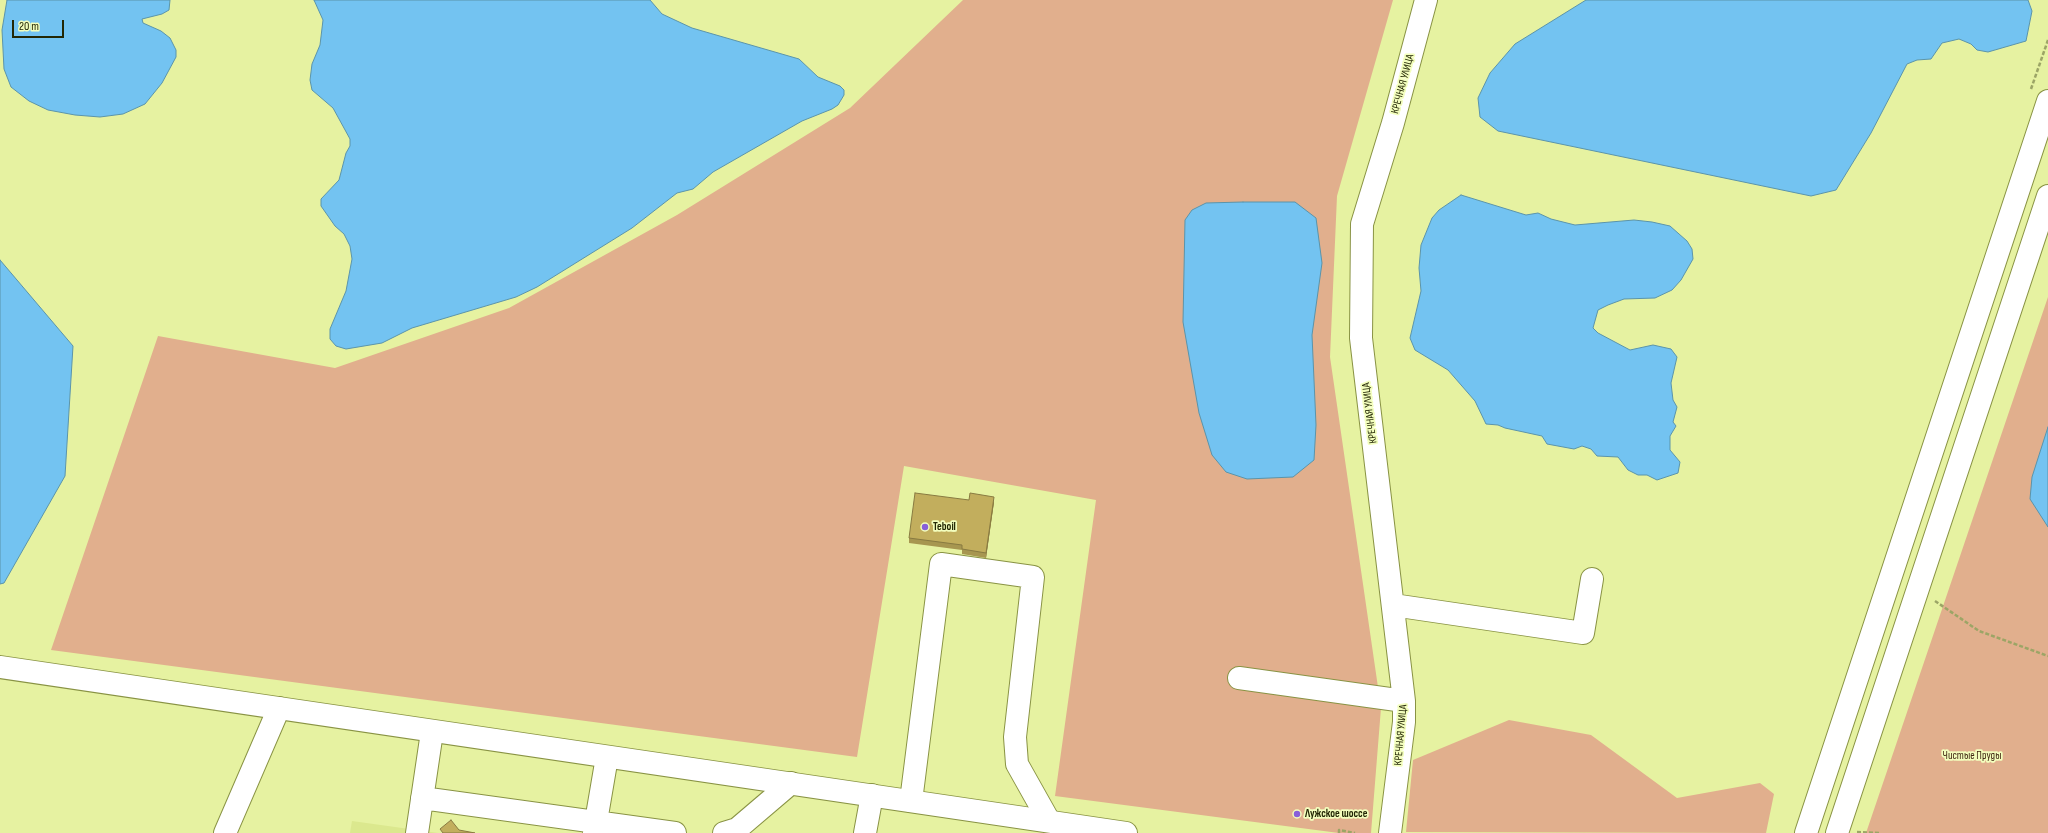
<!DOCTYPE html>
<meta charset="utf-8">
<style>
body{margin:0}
#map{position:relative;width:2048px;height:833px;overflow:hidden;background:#e6f2a1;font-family:"Sofia Sans Condensed",sans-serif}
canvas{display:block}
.scale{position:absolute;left:12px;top:20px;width:52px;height:18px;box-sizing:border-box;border:2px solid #232705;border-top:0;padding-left:5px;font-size:12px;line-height:14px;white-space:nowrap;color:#232705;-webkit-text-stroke:3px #f3febd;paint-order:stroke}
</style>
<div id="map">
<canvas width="2048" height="833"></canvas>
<div class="scale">20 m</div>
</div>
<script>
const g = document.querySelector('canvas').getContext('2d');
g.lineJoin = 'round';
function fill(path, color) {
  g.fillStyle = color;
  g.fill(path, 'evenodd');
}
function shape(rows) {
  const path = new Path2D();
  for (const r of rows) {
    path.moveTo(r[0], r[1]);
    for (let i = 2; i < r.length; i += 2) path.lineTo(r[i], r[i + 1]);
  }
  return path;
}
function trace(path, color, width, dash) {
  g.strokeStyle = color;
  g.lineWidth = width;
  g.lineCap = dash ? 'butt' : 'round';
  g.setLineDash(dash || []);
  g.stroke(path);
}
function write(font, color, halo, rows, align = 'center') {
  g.font = font + ' "Sofia Sans Condensed",sans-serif';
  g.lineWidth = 3.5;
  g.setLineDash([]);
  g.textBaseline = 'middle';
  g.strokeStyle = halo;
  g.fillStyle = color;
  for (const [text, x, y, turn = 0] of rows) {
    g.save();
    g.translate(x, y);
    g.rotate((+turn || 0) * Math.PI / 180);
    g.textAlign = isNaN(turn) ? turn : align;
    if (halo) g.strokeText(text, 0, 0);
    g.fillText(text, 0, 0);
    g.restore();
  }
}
fill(shape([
 [352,821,438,833,350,833]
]), '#dbe88e');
fill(shape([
 [963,0,1393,0,1337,196,1330,357,1381,708,1371,833,1339,833,1055,796,1096,500,904,466,857,757,51,650,158,336,335,368,509,308,677,215,850,108],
 [2048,297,2048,833,1866,833],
 [1509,720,1591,735,1677,798,1760,783,1774,794,1766,833,1406,832,1413,760]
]), '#e1af8d');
const water = shape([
 [7,0,170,0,169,10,162,14,142,19,143,23,161,31,170,38,176,50,176,57,162,83,145,104,123,114,100,117,75,115,48,110,29,101,11,87,4,69,2,30,7,0],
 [314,0,650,0,662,14,692,28,799,59,818,77,840,86,844,90,844,95,838,105,832,109,802,121,713,172,693,189,677,193,632,228,537,287,516,297,412,328,382,343,346,349,336,346,330,339,330,329,346,291,352,259,350,246,344,234,335,226,321,206,321,199,339,180,346,153,350,146,350,139,333,108,312,90,310,80,312,64,320,45,323,20,314,0],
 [1586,0,2028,0,2032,11,2026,41,1988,52,1977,50,1971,44,1959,39,1942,43,1931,59,1917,60,1907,64,1871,133,1836,190,1811,196,1498,131,1480,117,1478,98,1490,73,1515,44,1586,0],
 [1461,195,1526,215,1538,213,1551,219,1575,225,1634,220,1652,222,1670,226,1687,241,1692,249,1693,259,1681,280,1672,290,1655,298,1624,299,1608,305,1598,310,1593,328,1598,333,1630,350,1653,345,1671,349,1677,357,1671,383,1673,400,1677,407,1673,422,1676,426,1670,436,1670,450,1680,462,1678,473,1657,480,1647,475,1638,475,1628,470,1618,457,1597,456,1591,449,1582,446,1574,449,1547,444,1542,436,1505,428,1498,425,1486,424,1475,401,1448,370,1415,350,1410,338,1421,291,1419,268,1421,245,1432,218,1439,210,1461,195],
 [1243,202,1295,202,1316,218,1322,263,1312,335,1316,425,1314,460,1293,477,1247,479,1226,472,1212,455,1199,413,1183,322,1185,220,1192,210,1206,203,1243,202],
 [0,260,73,346,65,476,4,583,0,584,0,260],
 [2048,427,2048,527,2030,499,2032,477,2048,427]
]);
fill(water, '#73c3f1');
trace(water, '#5b94aa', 1);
const minor = shape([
 [1393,605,1583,633,1592,579],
 [1239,678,1404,701],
 [422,798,675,833],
 [911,801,941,564,1033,577,1015,737,1017,764,1049,821],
 [225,833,279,708],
 [417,833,432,732],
 [594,833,607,757],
 [724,833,737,829,791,783],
 [865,833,872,795],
 [1390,833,1404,722,1404,701,1361,338,1362,224,1393,123,1426,0]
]);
const major = shape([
 [0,667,1126,833],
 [1806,833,2048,101],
 [1837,833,2048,196]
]);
trace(minor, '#899344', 24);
trace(major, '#899344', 24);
trace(shape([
 [2031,89,2048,40],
 [1935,601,1979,631,2048,656],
 [1857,832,1881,833],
 [1339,833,1339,830,1355,833]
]), '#9ca566', 2.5, [4, 2]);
trace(minor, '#fff', 22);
trace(major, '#fff', 22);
fill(shape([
 [969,500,994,502,986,558,962,554,962,550,909,543,909,538]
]), '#a79650');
fill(shape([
 [994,497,994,502,986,558,986,553]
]), '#887a41');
const building = shape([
 [915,493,969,500,970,493,994,497,986,553,962,549,962,545,909,538,915,493],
 [451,820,459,830,475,833,443,833,440,829,451,820]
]);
fill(building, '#c2ae5d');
trace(building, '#887a41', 1);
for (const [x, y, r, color] of [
 [925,527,4,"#8860da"],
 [1297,814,4,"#8860da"]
]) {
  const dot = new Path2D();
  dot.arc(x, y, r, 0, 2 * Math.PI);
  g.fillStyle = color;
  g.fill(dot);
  trace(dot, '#f3febd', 1.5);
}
write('11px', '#232705', '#f3febd', [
 ["КРЕЧНАЯ УЛИЦА",1403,84,-75],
 ["КРЕЧНАЯ УЛИЦА",1370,413,-97],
 ["КРЕЧНАЯ УЛИЦА",1401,735,-85]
]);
write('bold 11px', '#232705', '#f3febd', [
 ["Teboil",933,527],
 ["Лужское шоссе",1305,814]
], 'left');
write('11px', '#412611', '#f3febd', [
 ["Чистые Пруды",1972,756]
]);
</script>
